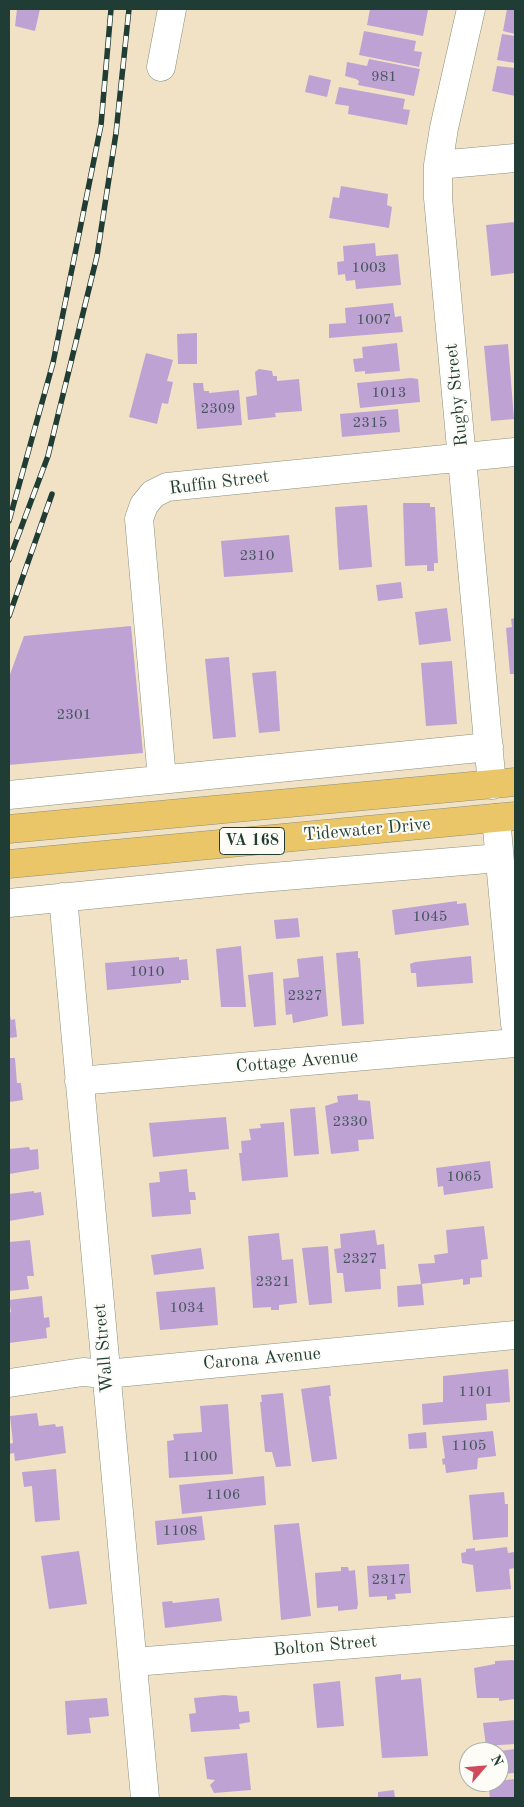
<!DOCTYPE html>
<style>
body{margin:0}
#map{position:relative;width:524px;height:1807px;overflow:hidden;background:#f2e2c5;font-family:"Old Standard TT",serif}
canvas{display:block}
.frame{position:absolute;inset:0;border:10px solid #1f3d34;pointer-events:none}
.north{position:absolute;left:459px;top:1742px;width:50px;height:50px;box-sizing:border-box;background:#fdfcf7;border:1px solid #a4b0a9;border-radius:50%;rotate:63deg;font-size:14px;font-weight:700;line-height:20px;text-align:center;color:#1f3d34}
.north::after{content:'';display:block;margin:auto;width:18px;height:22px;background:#d1495b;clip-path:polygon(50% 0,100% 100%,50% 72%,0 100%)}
</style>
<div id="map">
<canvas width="524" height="1807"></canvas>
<div class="frame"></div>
<div class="north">N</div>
</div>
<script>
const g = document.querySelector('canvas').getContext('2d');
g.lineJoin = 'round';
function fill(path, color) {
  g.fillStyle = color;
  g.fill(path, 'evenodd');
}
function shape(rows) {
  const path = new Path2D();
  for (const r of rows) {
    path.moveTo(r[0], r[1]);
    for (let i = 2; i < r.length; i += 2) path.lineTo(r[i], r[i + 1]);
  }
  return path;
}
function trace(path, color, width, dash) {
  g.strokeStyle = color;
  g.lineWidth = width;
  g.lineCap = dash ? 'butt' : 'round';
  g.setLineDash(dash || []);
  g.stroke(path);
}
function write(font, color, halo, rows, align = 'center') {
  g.font = font + ' "Old Standard TT",serif';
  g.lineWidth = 4.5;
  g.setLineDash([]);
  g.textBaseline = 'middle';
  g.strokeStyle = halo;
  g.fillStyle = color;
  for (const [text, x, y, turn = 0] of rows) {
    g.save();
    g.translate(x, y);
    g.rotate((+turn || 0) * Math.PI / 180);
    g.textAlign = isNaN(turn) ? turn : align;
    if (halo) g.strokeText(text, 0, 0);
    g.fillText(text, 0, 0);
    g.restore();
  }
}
fill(shape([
 [17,9,40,9,35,31,15,26],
 [370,9,428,10,423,36,367,25],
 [507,9,515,9,515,34,503,31],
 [364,31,416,41,414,51,422,52,419,67,359,55],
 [502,34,515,36,515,63,497,60],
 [369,59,420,69,414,96,358,85,359,81,356,79,345,76,347,62,367,66],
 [497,66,515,68,515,96,492,91],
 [309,75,331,80,327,97,305,92],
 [339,87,405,99,403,109,410,110,407,125,348,114,349,106,335,104],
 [341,186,388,194,387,205,392,207,389,228,329,218,333,197,339,198],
 [515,222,515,273,491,276,486,225],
 [375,243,376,256,398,254,401,285,356,289,355,280,346,281,345,274,338,275,337,262,344,261,343,246],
 [393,303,395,317,401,316,403,332,329,338,329,324,346,323,345,308],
 [197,333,197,364,178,364,177,334],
 [397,343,400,371,365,374,365,371,355,372,353,359,363,358,362,347],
 [508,344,514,419,491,421,484,346],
 [146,353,173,360,167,381,173,382,168,404,162,403,157,424,129,417],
 [259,369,272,371,273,376,277,376,277,381,299,379,302,411,275,413,276,417,248,420,246,397,257,395,255,372],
 [411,378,418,379,420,402,360,408,357,383],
 [193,383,203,383,204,391,209,391,209,393,239,390,242,425,197,429],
 [398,409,400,432,342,437,340,414],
 [403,503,430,503,430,507,435,507,438,563,434,563,434,571,427,571,427,565,405,566],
 [367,505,372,567,339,570,335,507],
 [289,535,293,572,224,577,221,541],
 [401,582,403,598,378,601,376,585],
 [447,608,451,641,419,645,415,612],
 [515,618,515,674,510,674,506,628,512,627,511,619],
 [131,626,143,753,9,765,9,677,24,636],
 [229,657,236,737,213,739,205,659],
 [452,661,457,724,426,726,421,663],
 [276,671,280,731,259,733,252,673],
 [457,901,457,904,466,903,469,925,395,935,392,910],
 [298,918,300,937,276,939,274,920],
 [241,946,246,1007,221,1007,216,949],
 [358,951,358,958,360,958,364,1024,342,1026,336,953],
 [323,956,328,1016,293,1023,292,1014,286,1015,283,979,299,977,297,959],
 [471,956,473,983,417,987,416,973,411,973,410,964,415,962],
 [179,957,179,960,187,959,189,980,181,980,181,983,107,990,105,963],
 [273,972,276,1025,254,1027,248,975],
 [9,1011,11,1020,15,1019,17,1037,9,1038],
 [9,1058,15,1058,17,1083,21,1083,23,1100,9,1102],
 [358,1094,358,1100,370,1101,374,1139,358,1140,359,1151,331,1154,325,1106,338,1102,337,1096],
 [315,1107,319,1154,294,1156,290,1109],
 [226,1117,229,1149,153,1157,149,1123],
 [284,1122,288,1177,242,1181,239,1153,242,1153,241,1141,251,1140,249,1129,261,1128,260,1124],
 [29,1147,30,1150,38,1149,39,1169,9,1174,9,1149],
 [490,1161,493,1188,444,1195,443,1186,438,1187,436,1168],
 [187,1169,189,1192,195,1192,196,1200,190,1200,191,1214,152,1217,149,1183,160,1182,159,1172],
 [34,1191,34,1193,41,1192,44,1215,9,1221,9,1194],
 [484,1226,488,1259,481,1260,482,1277,470,1278,470,1284,463,1285,463,1279,421,1284,418,1264,435,1263,434,1255,448,1253,446,1230],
 [375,1230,377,1245,384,1244,386,1269,380,1269,381,1289,345,1292,343,1273,337,1273,334,1249,341,1248,340,1234],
 [279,1233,282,1260,293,1259,297,1303,279,1305,279,1310,271,1310,271,1307,253,1308,248,1236],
 [30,1240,34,1276,27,1276,29,1289,9,1291,9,1242],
 [328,1246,332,1303,309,1305,302,1248],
 [201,1248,204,1269,154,1275,151,1255],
 [422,1284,424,1305,398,1307,397,1286],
 [215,1287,218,1325,160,1330,156,1292],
 [42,1296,44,1318,49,1317,50,1327,46,1328,47,1338,9,1343,9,1313,11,1312,9,1300],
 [508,1369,510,1402,486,1404,487,1420,423,1425,422,1404,443,1402,443,1376],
 [330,1385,331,1396,329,1396,337,1459,312,1462,301,1389],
 [283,1393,291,1466,276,1467,272,1452,265,1452,260,1402,262,1402,261,1395],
 [228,1404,233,1474,169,1478,167,1441,174,1440,173,1434,202,1432,200,1406],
 [37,1413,39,1426,55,1424,56,1427,63,1426,66,1453,15,1461,14,1453,9,1454,9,1444,13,1443,10,1416],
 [493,1431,496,1456,478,1458,477,1469,446,1473,445,1464,443,1465,442,1459,445,1458,442,1436],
 [426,1432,427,1448,409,1449,408,1434],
 [56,1469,60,1520,35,1522,32,1486,24,1487,22,1472],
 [264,1476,266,1505,182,1514,179,1485],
 [504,1492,505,1504,508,1504,508,1537,473,1540,469,1495],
 [202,1516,205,1540,157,1545,155,1521],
 [299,1523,311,1616,281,1620,274,1525],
 [507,1547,508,1553,514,1552,515,1568,509,1569,511,1589,476,1592,473,1565,462,1563,461,1553,466,1552,466,1549,475,1548,475,1551],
 [79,1551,87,1604,49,1609,41,1556],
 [409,1564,411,1593,395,1594,396,1599,387,1600,387,1596,369,1597,367,1566],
 [341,1567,348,1567,349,1571,355,1570,358,1604,357,1609,338,1611,338,1606,317,1608,315,1573,341,1571],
 [219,1598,222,1621,165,1628,162,1602,172,1601,173,1603],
 [513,1660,515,1662,515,1699,499,1701,499,1698,477,1698,474,1668,495,1664,495,1661],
 [401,1674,401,1680,421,1678,428,1756,382,1758,375,1677],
 [340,1681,344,1726,317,1728,313,1684],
 [224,1695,237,1696,239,1712,249,1711,250,1722,239,1724,240,1729,191,1732,189,1714,196,1713,194,1698],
 [107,1698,109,1716,89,1718,91,1733,67,1735,65,1701],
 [515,1720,515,1744,486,1746,483,1723],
 [515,1749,515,1773,499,1774,499,1751],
 [247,1753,251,1790,214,1793,210,1785,215,1780,207,1779,204,1757],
 [515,1779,515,1798,490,1798,488,1782],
 [394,1790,395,1798,378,1798,378,1792]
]), '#bea2d4');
const minor = shape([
 [471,9,444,128,438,165,438,198,492,785],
 [161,67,172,9],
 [438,165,515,158],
 [162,779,139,519,144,505,153,494,167,487,515,452],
 [9,795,489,747],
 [63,897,145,1798],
 [9,903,249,879,499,858],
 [79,1081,515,1043],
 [9,1383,83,1372,106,1374,515,1335],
 [134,1662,515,1631]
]);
const tertiary = shape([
 [496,818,515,1024]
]);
const trunk = shape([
 [9,829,515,782],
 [9,864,515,816]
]);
trace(minor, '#88907c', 29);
trace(tertiary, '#88907c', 29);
trace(trunk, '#88907c', 29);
trace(minor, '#fff', 28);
trace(tertiary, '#fff', 28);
trace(trunk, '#ebc669', 28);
const rail = shape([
 [9,521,53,363,101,125,111,9],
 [9,560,48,456,97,256,116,133,129,9],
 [9,616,52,494]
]);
trace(rail, '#1f3d34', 5.5);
trace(rail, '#fdfcf7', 4, [11]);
write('15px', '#47565c', null, [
 ["981",384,77],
 ["1003",369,268],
 ["1007",374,320],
 ["1013",389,393],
 ["2309",218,409],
 ["2315",370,423],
 ["2310",257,556],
 ["2301",74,715],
 ["1045",430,917],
 ["1010",147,972],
 ["2327",305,996],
 ["2330",350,1122],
 ["1065",464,1177],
 ["2327",360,1259],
 ["2321",273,1282],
 ["1034",187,1308],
 ["1101",476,1392],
 ["1105",469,1446],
 ["1100",200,1457],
 ["1106",223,1495],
 ["1108",180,1531],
 ["2317",389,1580]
]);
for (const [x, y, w] of [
 [252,841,65]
]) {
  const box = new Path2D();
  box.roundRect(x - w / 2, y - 13.5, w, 27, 4);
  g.fillStyle = '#fdfcf7';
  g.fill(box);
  trace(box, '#1f3d34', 1);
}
write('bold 16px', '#1f3d34', null, [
 ["VA 168",252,841]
]);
write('18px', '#1f3d34', '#fdfcf7', [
 ["Rugby Street",457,395,-96],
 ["Ruffin Street",219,483,-7],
 ["Tidewater Drive",367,830,-5],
 ["Cottage Avenue",297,1062,-5],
 ["Wall Street",104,1348,-95],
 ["Carona Avenue",262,1359,-5],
 ["Bolton Street",325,1646,-5]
]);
</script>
